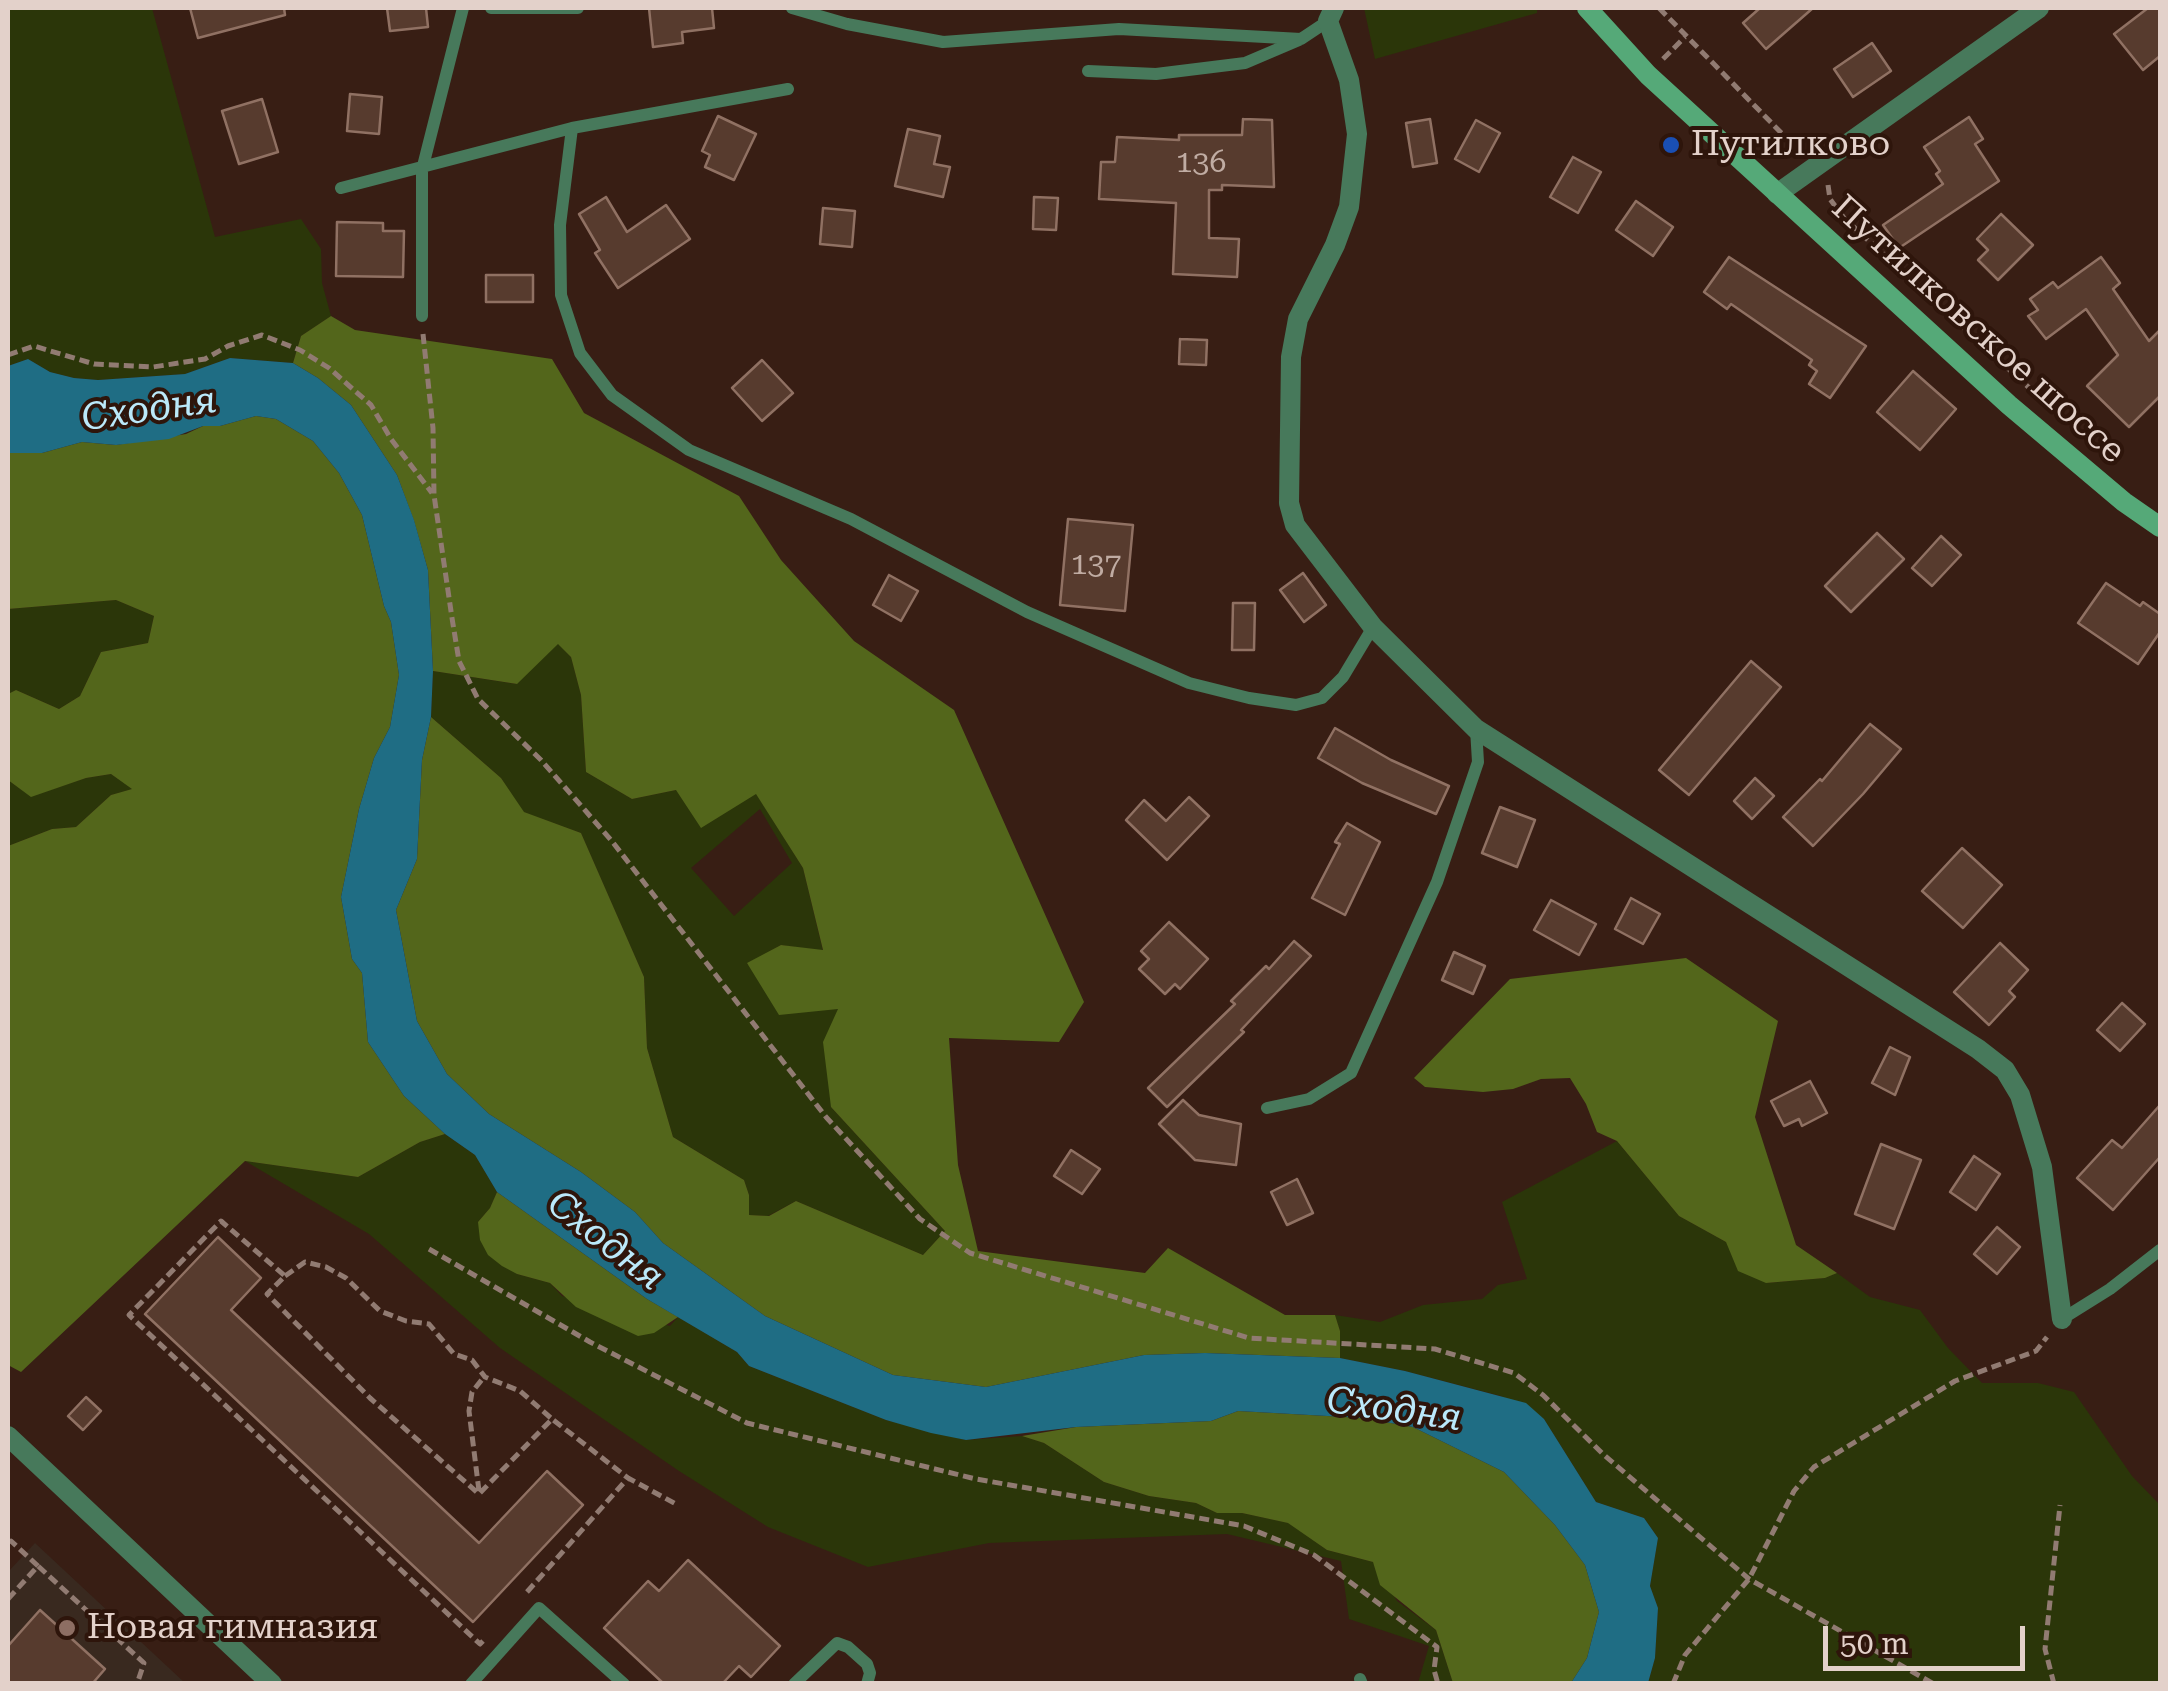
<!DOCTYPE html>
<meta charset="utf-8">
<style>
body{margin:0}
#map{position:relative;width:2168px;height:1691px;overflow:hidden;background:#381e14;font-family:"Roboto Serif",serif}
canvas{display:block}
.frame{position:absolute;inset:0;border:10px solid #e3d1ca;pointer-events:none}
.scale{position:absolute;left:1823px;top:1626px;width:202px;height:45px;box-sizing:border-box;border:5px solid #e3d1ca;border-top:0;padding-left:12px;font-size:30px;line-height:35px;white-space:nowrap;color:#e3d1ca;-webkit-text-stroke:8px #2e150b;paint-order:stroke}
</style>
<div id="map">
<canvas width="2168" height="1691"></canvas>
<div class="frame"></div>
<div class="scale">50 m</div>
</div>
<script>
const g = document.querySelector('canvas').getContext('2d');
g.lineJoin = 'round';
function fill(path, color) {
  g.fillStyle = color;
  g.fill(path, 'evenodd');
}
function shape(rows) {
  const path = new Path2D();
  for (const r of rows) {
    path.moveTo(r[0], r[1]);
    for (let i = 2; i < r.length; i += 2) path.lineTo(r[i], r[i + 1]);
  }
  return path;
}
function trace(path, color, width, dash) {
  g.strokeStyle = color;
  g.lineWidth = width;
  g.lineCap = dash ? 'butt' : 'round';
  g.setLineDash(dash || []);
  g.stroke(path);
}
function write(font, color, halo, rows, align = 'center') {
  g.font = font + ' "Roboto Serif",serif';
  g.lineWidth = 8;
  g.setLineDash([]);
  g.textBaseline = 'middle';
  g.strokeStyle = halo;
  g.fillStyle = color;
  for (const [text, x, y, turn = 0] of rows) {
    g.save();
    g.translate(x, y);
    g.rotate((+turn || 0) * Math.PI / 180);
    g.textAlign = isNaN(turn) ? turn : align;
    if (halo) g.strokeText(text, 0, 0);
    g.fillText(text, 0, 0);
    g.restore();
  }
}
fill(shape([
 [35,1543,185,1683,8,1683,8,1572]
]), '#39291f');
fill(shape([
 [8,8,152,8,215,237,301,219,321,249,322,283,331,316,301,336,293,363,230,358,185,374,98,380,74,378,50,372,28,359,8,366],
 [1364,8,1537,8,1537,13,1375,59],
 [116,600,154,616,148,643,101,652,80,696,59,709,16,690,8,694,8,609],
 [558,643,571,657,581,695,586,772,632,799,676,790,756,793,803,868,823,951,781,945,747,964,839,1008,831,1107,945,1231,923,1255,796,1201,768,1216,749,1215,749,1195,744,1180,673,1137,647,1048,644,977,581,833,523,812,501,778,431,717,433,671,516,684],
 [760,809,792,863,734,916,691,868],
 [111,774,133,789,111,795,76,827,52,829,8,846,8,780,31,796,86,778],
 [445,1134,475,1155,497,1192,490,1208,478,1222,517,1274,550,1283,562,1296,670,1326,678,1317,737,1352,749,1366,886,1420,966,1440,1022,1436,1044,1443,1104,1482,1149,1496,1196,1503,1217,1513,1242,1513,1289,1523,1327,1550,1373,1562,1397,1601,1436,1630,1453,1683,1418,1683,1429,1646,1349,1619,1341,1561,1227,1534,989,1543,868,1567,768,1527,679,1471,500,1348,369,1234,245,1161,358,1177,420,1142],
 [1617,1141,1679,1216,1726,1242,1767,1283,1825,1278,1837,1273,1870,1297,1920,1310,1948,1348,1982,1383,2038,1383,2074,1392,2132,1476,2160,1505,2160,1683,1648,1683,1655,1658,1658,1608,1650,1586,1658,1538,1644,1518,1596,1502,1544,1419,1501,1396,1405,1371,1340,1358,1340,1331,1335,1315,1380,1322,1423,1305,1482,1299,1498,1285,1527,1279,1502,1202]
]), '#2b3609');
fill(shape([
 [331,316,355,330,552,359,584,413,739,496,781,560,854,641,954,710,1084,1002,1059,1042,949,1038,958,1165,978,1251,1145,1273,1168,1248,1285,1315,1335,1315,1340,1331,1340,1358,1205,1353,1144,1355,986,1387,893,1375,765,1316,663,1243,635,1212,581,1172,489,1114,447,1074,417,1021,396,910,417,859,422,760,431,717,501,778,524,812,581,833,644,977,647,1048,673,1137,744,1180,749,1195,749,1215,769,1216,796,1201,923,1255,945,1231,831,1107,823,1042,838,1009,779,1015,747,963,781,945,823,950,803,868,756,794,701,828,676,790,632,799,586,772,581,695,571,657,558,644,517,684,433,671,428,570,414,521,397,475,351,405,318,378,293,363,301,336],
 [256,416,276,419,313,441,339,473,362,515,384,606,391,622,399,675,390,727,374,758,359,809,341,897,352,959,362,973,368,1042,404,1096,445,1134,420,1142,358,1177,245,1161,21,1372,8,1365,8,846,52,829,76,827,111,795,132,789,111,774,86,778,31,797,8,780,8,694,16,690,59,709,80,696,101,652,148,643,154,616,116,600,8,609,8,453,42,453,82,442,116,445,186,434,203,426,220,426],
 [1686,958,1778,1021,1755,1117,1796,1245,1837,1273,1825,1278,1766,1283,1738,1271,1726,1242,1679,1216,1617,1141,1597,1132,1586,1104,1570,1078,1541,1079,1513,1089,1483,1092,1425,1087,1414,1078,1510,979],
 [497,1192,647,1299,678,1317,654,1333,638,1336,576,1307,550,1283,517,1274,502,1266,488,1255,480,1240,478,1222,490,1208],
 [1238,1411,1363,1418,1413,1427,1504,1472,1555,1525,1585,1565,1599,1612,1587,1658,1571,1683,1453,1683,1436,1630,1380,1585,1373,1562,1327,1550,1288,1523,1242,1513,1217,1513,1196,1503,1149,1496,1104,1482,1044,1443,1022,1436,1076,1427,1211,1421]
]), '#53661b');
fill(shape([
 [230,358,293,363,318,378,351,405,397,475,414,520,428,570,433,671,431,717,422,760,417,859,396,910,417,1021,447,1074,489,1114,581,1172,635,1212,663,1243,765,1316,893,1375,986,1387,1144,1355,1205,1353,1340,1358,1405,1371,1526,1403,1544,1419,1596,1502,1644,1518,1658,1538,1650,1586,1658,1608,1655,1658,1648,1683,1571,1683,1587,1658,1599,1612,1585,1565,1555,1525,1504,1472,1413,1427,1363,1418,1238,1411,1211,1421,1076,1427,966,1440,931,1433,886,1420,749,1366,737,1352,647,1299,497,1192,475,1155,445,1134,404,1096,368,1042,362,973,352,959,341,897,359,809,374,758,390,727,399,675,391,622,384,606,362,515,339,473,313,441,276,419,256,416,220,426,203,426,169,439,116,445,82,442,42,453,8,453,8,366,28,359,50,372,74,378,98,380,185,374]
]), '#1f6d84');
const building = shape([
 [190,8,284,8,285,15,198,38,190,8],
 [387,8,426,8,428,27,390,31,387,8],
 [649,8,712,8,714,28,682,32,683,43,653,47,649,8],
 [1760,8,1813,8,1766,49,1743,23,1760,8],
 [2148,8,2160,8,2160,56,2143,70,2114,34,2148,8],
 [1872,43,1891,71,1853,97,1834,69,1872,43],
 [350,94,382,97,379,134,347,131,350,94],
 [262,99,278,152,239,164,222,111,262,99],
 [718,116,756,134,734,180,705,167,710,155,702,151,718,116],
 [1969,117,1983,139,1975,144,1999,181,1899,248,1883,225,1943,184,1936,174,1940,171,1924,147,1969,117],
 [1243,119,1272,120,1274,187,1222,185,1222,190,1209,190,1209,238,1239,239,1237,277,1173,274,1176,203,1099,199,1101,162,1115,162,1117,137,1179,140,1179,135,1242,135,1243,119],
 [1430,119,1437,163,1413,167,1406,123,1430,119],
 [1476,120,1500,133,1479,172,1455,159,1476,120],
 [908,129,940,136,934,164,950,167,943,197,895,186,908,129],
 [1573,157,1601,172,1578,213,1550,197,1573,157],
 [606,197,627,232,666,205,690,239,618,288,595,253,600,250,579,214,606,197],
 [1034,197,1058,198,1056,230,1033,229,1034,197],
 [1636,201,1673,227,1653,256,1616,230,1636,201],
 [823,208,855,211,852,247,820,244,823,208],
 [2001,214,2033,245,1998,280,1978,260,1988,250,1977,239,2001,214],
 [337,222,383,223,383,231,404,231,403,277,336,276,337,222],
 [1729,257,1866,346,1830,398,1809,384,1817,371,1809,365,1812,360,1731,304,1727,309,1704,292,1729,257],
 [2101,257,2120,283,2113,289,2149,341,2160,330,2160,396,2129,427,2087,386,2118,355,2086,309,2046,339,2028,316,2038,310,2030,299,2053,282,2058,288,2101,257],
 [486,275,533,275,533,302,486,302,486,275],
 [1180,339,1207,340,1206,365,1179,364,1180,339],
 [762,360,793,393,762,421,732,388,762,360],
 [1913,371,1956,409,1920,450,1877,412,1913,371],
 [1068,519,1133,525,1125,611,1060,605,1068,519],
 [1877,533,1904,559,1851,612,1825,586,1877,533],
 [1941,536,1961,555,1932,586,1912,568,1941,536],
 [1303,573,1326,605,1304,622,1280,590,1303,573],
 [889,575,918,591,901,621,873,605,889,575],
 [2106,583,2140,606,2143,602,2160,614,2160,632,2138,664,2078,623,2106,583],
 [1233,603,1255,603,1254,650,1232,650,1233,603],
 [1751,661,1781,687,1689,795,1659,770,1751,661],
 [1870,724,1901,749,1863,794,1813,846,1783,817,1820,779,1822,781,1870,724],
 [1335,728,1391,760,1449,786,1436,814,1362,783,1318,758,1335,728],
 [1755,778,1774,796,1752,819,1734,801,1755,778],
 [1189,797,1209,816,1167,860,1126,820,1144,800,1166,821,1189,797],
 [1500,807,1535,820,1517,867,1482,853,1500,807],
 [1347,823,1380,842,1345,915,1312,898,1340,844,1335,842,1347,823],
 [1962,848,2002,885,1963,928,1922,891,1962,848],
 [1631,898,1660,914,1643,944,1615,929,1631,898],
 [1551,900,1596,924,1579,955,1534,930,1551,900],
 [1169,922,1208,959,1180,989,1175,984,1165,994,1139,969,1149,959,1141,951,1169,922],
 [1294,941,1311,956,1241,1030,1244,1032,1167,1107,1148,1088,1235,1004,1231,1001,1266,966,1269,969,1294,941],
 [2000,943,2028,970,2009,991,2015,997,1989,1025,1954,992,2000,943],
 [1454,952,1485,966,1473,994,1442,980,1454,952],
 [2122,1003,2145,1024,2120,1051,2097,1030,2122,1003],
 [1890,1047,1910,1057,1895,1095,1872,1083,1890,1047],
 [1810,1081,1827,1113,1802,1126,1799,1119,1784,1126,1771,1101,1810,1081],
 [1183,1100,1199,1115,1241,1124,1236,1165,1195,1160,1159,1124,1183,1100],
 [2160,1105,2160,1157,2113,1210,2077,1178,2112,1140,2122,1148,2160,1105],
 [1881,1144,1921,1160,1894,1229,1855,1214,1881,1144],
 [1071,1150,1100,1169,1082,1194,1054,1176,1071,1150],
 [1974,1156,2000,1174,1976,1210,1950,1192,1974,1156],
 [1297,1179,1313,1213,1287,1225,1271,1192,1297,1179],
 [1997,1227,2020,1247,1997,1274,1974,1254,1997,1227],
 [218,1237,261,1278,231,1310,479,1543,547,1471,583,1505,473,1622,145,1314,218,1237],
 [86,1397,101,1411,83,1430,68,1416,86,1397],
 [688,1560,780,1646,751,1677,739,1666,722,1684,664,1684,604,1628,648,1581,659,1591,688,1560],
 [40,1610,105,1669,92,1684,8,1684,8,1646,40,1610]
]);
fill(building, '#573b2e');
trace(building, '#907163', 2.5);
trace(shape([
 [1659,8,1798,150],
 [1663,59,1685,37],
 [1828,185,1830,199,1844,218,2036,394],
 [423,334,433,428,434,495,452,618,459,661,478,699,541,760,611,840,826,1117,920,1219,970,1253,1249,1338,1435,1349,1514,1373,1543,1395,1604,1455,1749,1579,1934,1684],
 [8,355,34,346,94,364,153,367,205,359,228,346,262,335,300,350,329,368,371,405,391,439,432,493],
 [429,1249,590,1342,747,1423,976,1479,1244,1526,1314,1555,1437,1647,1434,1670,1438,1684],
 [285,1276,305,1262,326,1267,346,1278,380,1311,406,1321,429,1324,454,1354,472,1360,485,1377,520,1391,552,1419],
 [479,1491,469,1411,472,1392,484,1377],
 [8,1542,11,1541,38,1566],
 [527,1592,628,1478,676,1504],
 [8,1599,38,1566,144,1663,137,1684],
 [483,1641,480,1644,129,1315,221,1221,285,1276,267,1294,370,1398,479,1494,552,1419,628,1478],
 [1673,1684,1685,1655,1749,1579,1794,1491,1814,1467,1955,1381,2036,1351,2047,1337],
 [2054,1684,2045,1649,2060,1505]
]), '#917b72', 5, [10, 5]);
trace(shape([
 [491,8,578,8],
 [792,8,847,24,943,42,1119,29,1301,39,1328,21],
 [1088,71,1156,74,1245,63,1299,40],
 [572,128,560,225,561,295,580,353,612,395,689,450,851,519,1027,612,1189,683,1249,698,1296,705,1322,698,1343,677,1373,627],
 [341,188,572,128,788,89],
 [422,316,422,170,463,8],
 [1267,1108,1309,1099,1351,1073,1437,882,1478,762,1476,729],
 [2062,1319,2110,1289,2160,1250],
 [1360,1679,1362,1684],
 [471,1684,539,1608,624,1684],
 [794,1684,837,1643,848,1647,867,1664,870,1673,867,1684]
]), '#47795b', 12);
trace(shape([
 [1334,8,1328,21,1349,80,1357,134,1349,207,1335,245,1298,319,1291,357,1289,503,1295,525,1373,627,1476,729,1978,1049,2005,1070,2020,1095,2042,1167,2062,1319],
 [1777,194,2039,8],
 [8,1436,272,1684]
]), '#47795b', 20);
trace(shape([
 [1587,8,1648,75,2009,405,2124,502,2160,527]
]), '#55a978', 20);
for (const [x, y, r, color] of [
 [1671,145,10,"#1a4fb4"],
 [67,1628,10,"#8d6e63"]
]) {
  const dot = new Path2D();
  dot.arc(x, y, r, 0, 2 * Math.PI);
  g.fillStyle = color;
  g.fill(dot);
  trace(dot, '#2e150b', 4);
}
write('30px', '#c0aca3', null, [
 ["136",1201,163],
 ["137",1096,565]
]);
write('35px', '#e3d1ca', '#2e150b', [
 ["Путилково",1691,145],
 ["Новая гимназия",87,1628]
], 'left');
write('35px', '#e3d1ca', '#2e150b', [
 ["Путилковское шоссе",1978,330,42]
]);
write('italic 38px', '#bbe9fa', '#2e150b', [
 ["Сходня",149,410,-8],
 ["Сходня",605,1241,38],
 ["Сходня",1394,1410,8]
]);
</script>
